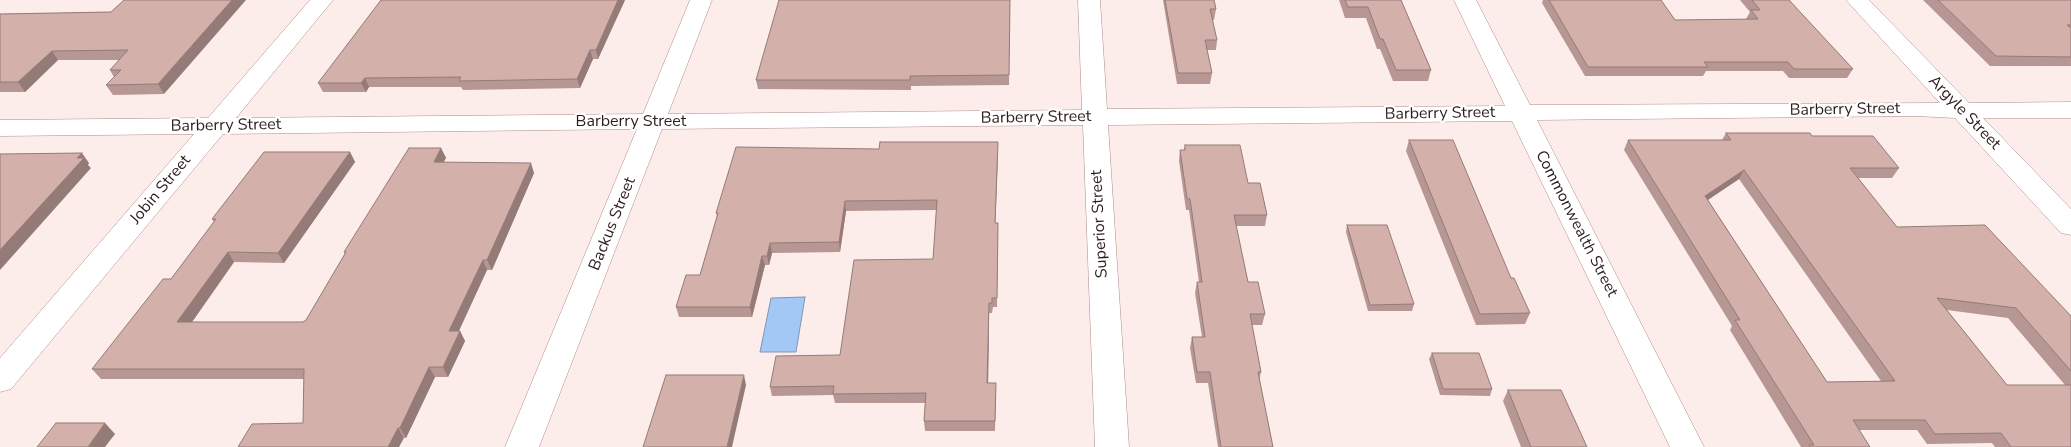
<!DOCTYPE html>
<style>
body{margin:0}
canvas{display:block;background:#fcecea}
</style>
<canvas width="2071" height="447"></canvas>
<script>
const g = document.querySelector('canvas').getContext('2d');
g.lineJoin = 'round';
function fill(path, color) {
  g.fillStyle = color;
  g.fill(path, 'evenodd');
}
function shape(rows) {
  const path = new Path2D();
  for (const r of rows) {
    path.moveTo(r[0], r[1]);
    for (let i = 2; i < r.length; i += 2) path.lineTo(r[i], r[i + 1]);
  }
  return path;
}
function trace(path, color, width, dash) {
  g.strokeStyle = color;
  g.lineWidth = width;
  g.lineCap = dash ? 'butt' : 'round';
  g.setLineDash(dash || []);
  g.stroke(path);
}
function write(font, color, halo, rows, align = 'center') {
  g.font = font + ' "Nunito Sans",sans-serif';
  g.lineWidth = 4.5;
  g.setLineDash([]);
  g.textBaseline = 'middle';
  g.strokeStyle = halo;
  g.fillStyle = color;
  for (const [text, x, y, turn = 0] of rows) {
    g.save();
    g.translate(x, y);
    g.rotate((+turn || 0) * Math.PI / 180);
    g.textAlign = isNaN(turn) ? turn : align;
    if (halo) g.strokeText(text, 0, 0);
    g.fillText(text, 0, 0);
    g.restore();
  }
}
const water = shape([
 [805,297,796,352,760,352,771,298,805,297]
]);
fill(water, '#a3c8f6');
trace(water, '#7f95b5', 1);
const minor = shape([
 [310,0,333,0,236,118,643,114,690,0,712,0,668,114,1082,110,1078,0,1100,0,1107,109,1505,106,1454,0,1476,0,1530,105,1940,103,1846,0,1869,0,1969,103,2071,102,2071,118,1983,118,2071,209,2071,235,2061,233,1955,118,1916,116,1537,120,1704,447,1670,447,1512,121,1108,125,1129,447,1095,447,1083,125,662,129,539,447,505,447,637,129,223,134,11,389,0,392,0,358,194,134,0,136,0,120,208,118,310,0]
]);
trace(minor, '#af8c87', 1);
fill(minor, '#fff');
fill(shape([
 [124,0,164,94,113,95,106,85,114,77,110,70,119,60,58,60,25,92,0,92,0,14,111,12],
 [625,0,598,59,593,59,580,88,463,90,461,87,369,87,366,92,323,92,318,83],
 [1010,0,1009,85,911,86,911,90,758,89,756,80],
 [1163,0,1214,0,1216,9,1214,20,1212,20,1217,40,1216,50,1207,50,1212,73,1210,84,1177,84],
 [1339,0,1401,0,1431,70,1428,81,1393,81,1380,49,1377,49,1366,18,1345,18],
 [1543,0,1661,0,1675,20,1746,19,1750,12,1740,0,1789,0,1853,69,1847,78,1789,78,1783,71,1706,71,1703,76,1585,76,1542,3],
 [1923,0,2071,0,2071,66,1990,66],
 [1726,133,1812,136,1899,168,1892,178,1858,178,1897,227,2071,316,2071,447,1995,447,1992,443,1927,444,1917,430,1859,430,1870,447,1801,447,1730,330,1732,326,1624,150,1628,140,1722,140],
 [1739,179,1881,381,1827,382,1708,200],
 [1947,310,2008,318,2065,385,2007,385],
 [1409,140,1511,278,1530,313,1525,324,1476,325,1406,151],
 [1185,145,1248,183,1267,215,1265,226,1236,226,1248,282,1265,314,1262,325,1252,325,1261,372,1259,381,1273,447,1218,447,1208,383,1196,383,1190,348,1192,337,1202,337,1195,293,1197,282,1199,282,1189,210,1186,210,1179,161,1180,150,1184,150],
 [441,148,446,158,443,162,534,173,492,270,487,270,459,331,460,331,465,341,448,377,435,377,406,438,303,423,304,379,101,379,92,369,171,279,214,222,212,219,350,152,355,162,284,263,234,262,192,322,303,322,306,320,345,254,344,252],
 [998,151,995,223,998,233,997,307,993,307,992,313,989,313,988,383,996,392,995,431,925,431,924,421,925,403,835,403,833,395,772,396,770,387,840,355,933,259,937,210,846,211,840,252,772,253,769,265,765,265,752,317,679,317,676,307,700,275,717,216,716,213],
 [1347,225,1414,304,1412,311,1368,311,1346,232],
 [1432,353,1492,389,1490,396,1440,395,1429,359],
 [1508,390,1587,447,1521,447,1503,401]
]), '#b69793');
fill(shape([
 [232,0,246,0,164,94,158,84],
 [618,0,625,0,598,59,596,50],
 [590,50,593,59,580,88,577,79],
 [52,51,58,60,25,92,18,82],
 [365,78,369,87,366,92,361,83],
 [998,142,998,151,995,233,995,223],
 [441,148,446,158,438,172,434,162],
 [350,152,355,162,284,263,278,253],
 [82,153,89,163,88,165,91,168,0,270,0,250],
 [531,163,534,173,492,270,487,260],
 [1744,170,1739,179,1700,205,1705,196],
 [845,201,846,211,840,252,839,242],
 [770,243,772,253,769,265,767,256],
 [228,252,234,262,185,332,177,322],
 [762,256,765,265,752,317,750,307],
 [483,260,487,270,454,341,449,331],
 [989,303,989,313,988,393,987,383],
 [460,331,465,341,448,377,443,367],
 [429,367,435,377,406,438,400,428],
 [744,375,746,385,732,447,727,447],
 [105,423,115,434,105,447,88,447],
 [398,428,404,438,399,447,388,447]
]), '#947b78');
const building = shape([
 [124,0,232,0,158,84,106,85,121,70,110,70,128,50,52,51,18,82,0,82,0,14,111,12,124,0],
 [381,0,618,0,596,50,590,50,577,79,459,81,461,77,365,78,361,83,318,83,381,0],
 [779,0,1010,0,1009,75,910,76,910,80,756,80,779,0],
 [1165,0,1214,0,1216,9,1210,9,1217,40,1205,40,1212,73,1178,73,1165,0],
 [1345,0,1401,0,1431,70,1396,70,1383,39,1380,39,1368,7,1348,7,1345,0],
 [1549,0,1661,0,1675,20,1758,19,1751,10,1760,10,1752,0,1789,0,1853,69,1794,69,1788,62,1704,62,1708,67,1588,67,1549,0],
 [1938,0,2071,0,2071,25,2067,25,2071,28,2071,57,1996,56,1938,0],
 [1726,133,1810,133,1812,136,1873,136,1899,168,1850,168,1897,227,1985,225,2071,316,2071,371,2016,308,1937,298,2007,385,2071,385,2071,447,2011,447,2001,433,1935,434,1925,420,1853,420,1870,447,1810,447,1809,445,1814,445,1735,320,1740,320,1628,140,1731,140,1726,133],
 [1744,170,1895,381,1827,382,1705,196,1744,170],
 [1409,140,1453,140,1511,278,1514,278,1530,313,1480,314,1409,140],
 [880,142,998,142,995,223,998,223,997,298,992,298,992,303,989,303,987,383,996,383,995,421,924,421,926,393,833,394,834,386,770,387,776,356,840,355,854,260,933,259,937,200,845,201,839,242,770,243,767,256,762,256,750,307,676,307,686,275,700,275,718,213,716,213,736,147,879,149,880,142],
 [1185,145,1240,145,1248,183,1260,183,1267,215,1234,215,1248,282,1258,282,1265,314,1250,314,1261,372,1258,372,1273,447,1221,447,1210,372,1197,372,1192,337,1205,337,1197,282,1202,282,1190,199,1187,198,1180,150,1185,150,1185,145],
 [409,148,441,148,434,162,531,163,487,260,483,260,449,331,460,331,443,367,429,367,400,428,398,428,388,447,238,447,252,424,303,423,304,369,92,369,163,279,171,279,216,219,212,219,264,152,350,152,278,253,228,252,177,322,303,322,306,320,346,252,344,252,409,148],
 [82,153,77,158,84,158,0,250,0,154,82,153],
 [1347,225,1387,225,1414,304,1370,305,1347,225],
 [1432,353,1479,353,1492,389,1443,389,1432,353],
 [666,375,744,375,727,447,643,447,666,375],
 [1508,390,1561,390,1587,447,1531,447,1508,390],
 [56,423,105,423,88,447,37,447,56,423]
]);
fill(building, '#d4b0ab');
trace(building, '#947b78', 1);
write('16px', '#2c1e1c', '#fff', [
 ["Barberry Street",1845,110,-1],
 ["Argyle Street",1964,113,46],
 ["Barberry Street",1440,114,-1],
 ["Barberry Street",1036,118,-1],
 ["Barberry Street",631,122],
 ["Barberry Street",226,126,-1],
 ["Jobin Street",161,190,-50],
 ["Backus Street",613,224,-68],
 ["Superior Street",1100,224,-93],
 ["Commonwealth Street",1576,224,63]
]);
</script>
